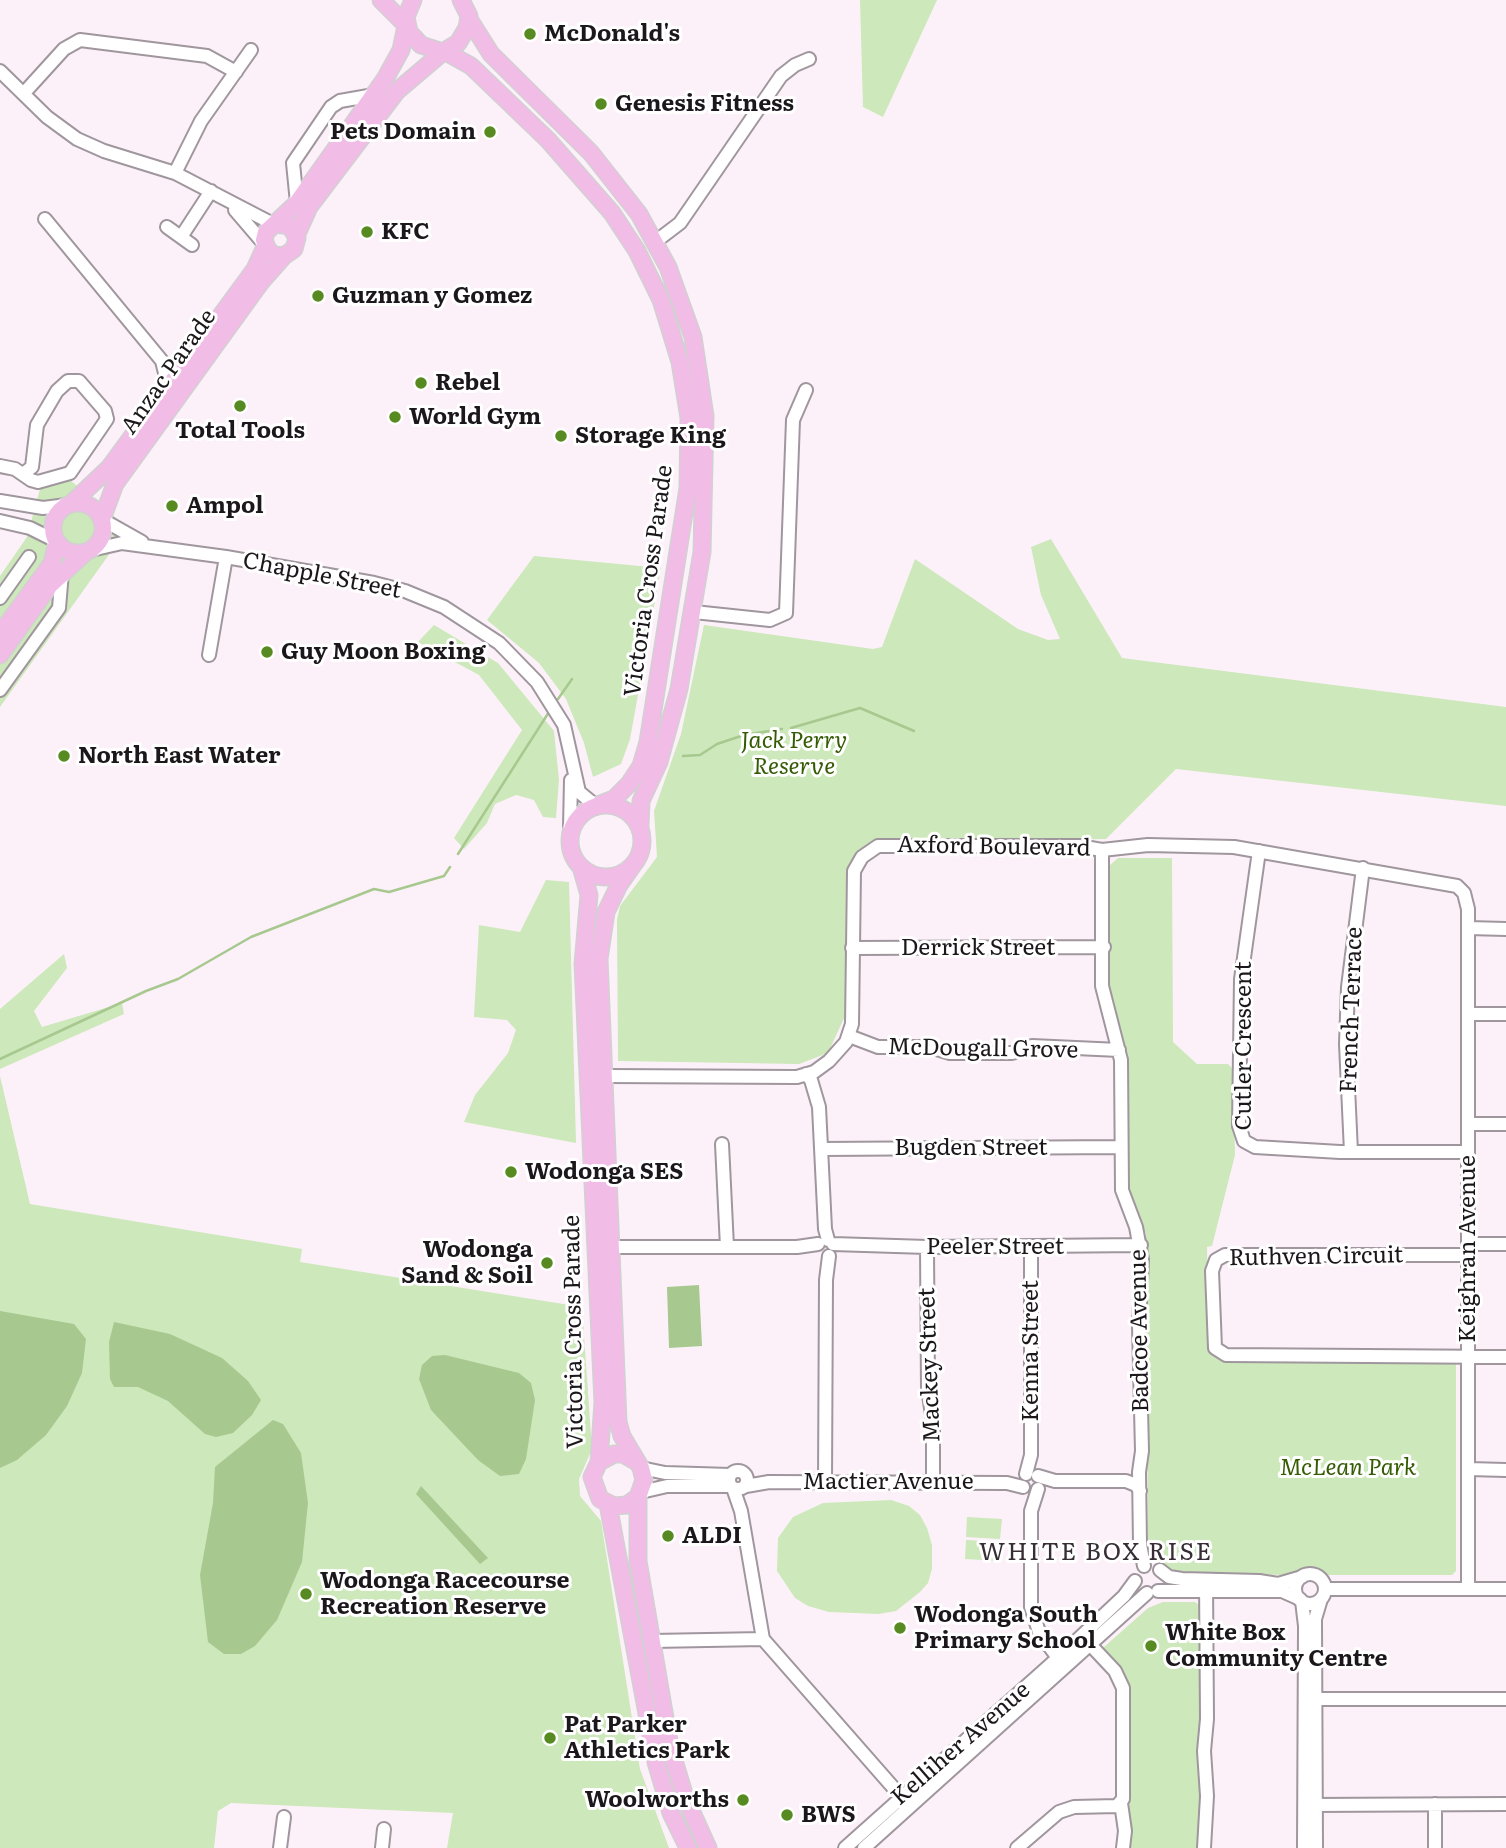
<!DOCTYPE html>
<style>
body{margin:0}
canvas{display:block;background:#fcf1f9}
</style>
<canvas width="1506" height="1848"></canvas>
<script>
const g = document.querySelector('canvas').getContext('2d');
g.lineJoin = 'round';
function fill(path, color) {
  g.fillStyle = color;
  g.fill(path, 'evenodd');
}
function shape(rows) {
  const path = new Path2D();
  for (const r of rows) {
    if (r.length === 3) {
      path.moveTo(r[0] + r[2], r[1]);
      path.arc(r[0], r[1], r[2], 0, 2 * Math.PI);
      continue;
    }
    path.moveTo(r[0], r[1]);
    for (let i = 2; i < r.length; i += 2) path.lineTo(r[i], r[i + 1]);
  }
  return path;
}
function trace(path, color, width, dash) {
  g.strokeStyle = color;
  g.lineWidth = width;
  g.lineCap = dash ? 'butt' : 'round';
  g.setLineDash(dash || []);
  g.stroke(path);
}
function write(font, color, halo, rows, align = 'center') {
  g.font = font + ' Literata,serif';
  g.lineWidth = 6;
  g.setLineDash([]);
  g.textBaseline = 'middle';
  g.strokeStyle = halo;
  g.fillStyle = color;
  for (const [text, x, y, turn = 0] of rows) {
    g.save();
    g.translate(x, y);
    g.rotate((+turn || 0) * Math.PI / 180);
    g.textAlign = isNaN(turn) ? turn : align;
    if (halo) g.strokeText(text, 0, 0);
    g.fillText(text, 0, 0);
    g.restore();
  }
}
fill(shape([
 [860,0,937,0,883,117,863,107],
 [70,480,128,528,0,707,0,576,27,537,40,489],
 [1051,539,1122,658,1506,707,1506,806,1176,769,1106,839,872,842,856,854,849,864,846,877,845,1016,828,1053,799,1064,618,1061,617,920,620,906,657,857,654,811,681,734,704,625,873,649,882,647,915,559,1018,629,1048,640,1060,639,1041,595,1031,547],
 [534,556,661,568,630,739,621,764,593,777,584,743,566,699,539,663,487,620],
 [434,625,498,663,554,731,559,780,556,818,543,817,534,800,516,795,495,804,487,823,464,849,454,838,522,730,479,675,418,642],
 [1118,858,1172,858,1173,1042,1197,1064,1228,1064,1233,1069,1235,1155,1212,1246,1207,1247,1209,1348,1223,1360,1453,1361,1456,1364,1456,1571,1452,1575,1325,1575,1303,1571,1293,1575,1183,1574,1158,1564,1148,1549,1146,1234,1127,1194,1128,1056,1109,995,1109,866],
 [546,880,569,882,576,1143,464,1122,475,1095,508,1053,516,1030,507,1020,474,1017,479,925,520,932],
 [64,954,67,968,34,1011,42,1027,122,1003,124,1014,0,1069,0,1009],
 [0,1076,30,1204,302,1249,300,1262,582,1307,592,1449,579,1479,580,1496,601,1521,640,1769,669,1848,447,1848,453,1813,231,1803,218,1811,214,1848,0,1848],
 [891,1500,909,1506,920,1515,927,1528,932,1545,932,1569,928,1583,920,1592,896,1611,879,1614,829,1612,808,1606,795,1598,777,1571,778,1538,793,1517,823,1503],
 [967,1517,1002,1519,1000,1539,966,1537],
 [966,1540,1001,1542,1000,1561,965,1559],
 [1163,1602,1195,1602,1199,1605,1199,1848,1129,1848,1130,1692,1124,1676,1104,1652,1104,1647,1148,1608]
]), '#cde8ba');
fill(shape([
 [699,1285,702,1346,669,1348,667,1287],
 [0,1311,74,1324,86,1339,82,1373,67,1406,46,1435,17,1460,0,1468],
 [114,1322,170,1334,222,1358,248,1381,261,1400,252,1415,233,1433,216,1437,205,1434,168,1401,138,1387,114,1387,110,1379,109,1342],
 [445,1355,519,1373,531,1383,535,1400,526,1459,519,1474,500,1476,478,1460,431,1410,419,1379,422,1365,432,1356],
 [273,1420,283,1424,301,1453,308,1503,302,1562,277,1620,255,1646,241,1654,224,1654,208,1642,200,1575,213,1503,215,1467],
 [421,1486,488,1558,480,1564,416,1494]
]), '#a7c88e');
trace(shape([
 [558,699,572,679],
 [791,728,860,708,914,731],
 [683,756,700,755,717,744,744,735,782,729],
 [458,854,549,712],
 [0,1059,146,991,178,979,251,937,374,889,389,892,444,876,450,867]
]), '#a7c88e', 2.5);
const minor = shape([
 [0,71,47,117,77,139,104,151,175,173,275,225],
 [24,93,64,49,80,40,207,56,236,72],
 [175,173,201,121,251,50],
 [297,203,293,163,331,107,340,101,374,95],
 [235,210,265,245],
 [45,219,162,361,168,385],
 [167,227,192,245],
 [181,237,211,191],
 [655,242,680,223,781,76,795,65,809,59],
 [0,466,15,469,31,480,38,482,70,473,107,419,105,411,79,381,68,381,57,391,37,425,32,467,23,474],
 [0,501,43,508,67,505],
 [103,520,142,542],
 [0,521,30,528,56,541],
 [91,550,122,543,226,557,374,583,405,591,444,607,499,643,537,682,564,725,579,792,596,806],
 [0,598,29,557],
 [694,612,770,620,786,613,793,420,806,390],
 [209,655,226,557],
 [0,690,59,608,62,572],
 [570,828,571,780],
 [1102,850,1102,986,1121,1060,1122,1190,1136,1227,1142,1259,1139,1326,1142,1451,1139,1472,1140,1544,1144,1566],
 [1259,851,1241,979,1239,1126,1244,1141,1255,1147,1340,1152,1468,1152],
 [1468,928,1506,929],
 [852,948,1104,947],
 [1468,1014,1506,1014],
 [849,1036,878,1047,930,1047,950,1053,1012,1053,1032,1046,1119,1050],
 [806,1074,811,1080,819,1107,825,1229,828,1240],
 [606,1076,797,1077,814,1072,829,1061,846,1042,852,1024,854,871,862,857,878,846,1079,846,1102,850,1148,845,1234,847,1457,886,1464,893,1468,909,1468,1589],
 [1468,1124,1506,1124],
 [722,1144,727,1247],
 [821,1149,1120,1147],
 [1351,1152,1346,1044,1348,987,1363,868],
 [833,1244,927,1247,1141,1245],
 [1468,1244,1506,1244],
 [613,1247,797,1247,818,1244],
 [927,1247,928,1389,933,1421,933,1482],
 [1468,1255,1225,1255,1216,1260,1212,1271,1215,1348,1226,1355,1506,1357],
 [641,1468,665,1473,730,1475],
 [1468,1469,1506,1470],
 [738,1480,9],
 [1026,1474,1031,1455,1031,1247],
 [1038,1476,1055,1481,1126,1481,1136,1485,1140,1491],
 [825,1482,826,1280,829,1256],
 [746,1486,769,1482,1007,1483,1023,1487],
 [733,1488,741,1511,763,1639,905,1801],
 [1038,1489,1031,1511,1031,1607,1039,1632,1058,1658],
 [641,1492,667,1486,731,1486],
 [1160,1570,1169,1577,1182,1579,1259,1581,1278,1584,1302,1577],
 [1310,1589,15],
 [1325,1589,1506,1589],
 [1158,1591,1282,1591,1300,1599],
 [1302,1601,1305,1626,1304,1848],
 [652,1641,763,1639],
 [1307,1699,1506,1699],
 [1121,1803,1125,1831,1123,1848],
 [1310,1805,1506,1804],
 [280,1848,284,1817],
 [382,1848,384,1829],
 [845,1848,1058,1658,1124,1596,1135,1581],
 [864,1848,1147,1593],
 [1017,1848,1059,1812,1074,1807,1117,1806,1123,1799,1123,1688,1115,1671,1084,1638],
 [1204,1848,1207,1796,1204,1751,1207,1719,1206,1580],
 [1316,1848,1315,1619,1321,1599],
 [1435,1848,1435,1804]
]);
const major = shape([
 [381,0,406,25],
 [413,0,406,17,409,32,421,45,443,52,458,43,467,28,469,16,461,0],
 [469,19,491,54,591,153,639,214,668,267,693,337,705,416,702,552,679,689,659,762,641,801,640,826],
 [444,51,471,66,548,140,612,213,637,251,661,300,680,362,689,418,688,488,648,742,641,766,629,784,614,799,598,805],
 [277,224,290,226,297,238,294,249,284,256,274,255,268,250,264,240,266,232,297,203,385,79,401,50,406,26],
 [296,236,309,207,397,91,443,52],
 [73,502,109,468,255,269,265,247],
 [78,528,25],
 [102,519,115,484,261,282,284,256],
 [0,634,52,563,57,542],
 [0,655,50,585,86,552],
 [606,841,36],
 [633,865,619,885,606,912,599,959,618,1422,622,1436,641,1468,644,1480,638,1497,627,1505,614,1506,600,1499,592,1477,599,1462,614,1454,623,1454,637,1462],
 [581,867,589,895,583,964,603,1402,599,1462],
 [638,1497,638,1561,670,1747,685,1797,708,1848],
 [608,1504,656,1762,671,1813,688,1848]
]);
trace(minor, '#a0969e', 16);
trace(major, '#d1d1d1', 19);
trace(minor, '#fff', 12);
trace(major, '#f1bce6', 16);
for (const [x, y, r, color] of [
 [530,34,7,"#578a21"],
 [601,104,7,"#578a21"],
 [490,132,7,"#578a21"],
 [367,232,7,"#578a21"],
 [318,296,7,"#578a21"],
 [421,383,7,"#578a21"],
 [240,406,7,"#578a21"],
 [395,417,7,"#578a21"],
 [561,436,7,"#578a21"],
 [172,506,7,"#578a21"],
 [267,652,7,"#578a21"],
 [64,756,7,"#578a21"],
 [511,1172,7,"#578a21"],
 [547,1263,7,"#578a21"],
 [668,1536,7,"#578a21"],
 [306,1594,7,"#578a21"],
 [900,1628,7,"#578a21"],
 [1151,1646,7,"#578a21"],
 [550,1738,7,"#578a21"],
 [743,1800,7,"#578a21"],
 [787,1815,7,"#578a21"]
]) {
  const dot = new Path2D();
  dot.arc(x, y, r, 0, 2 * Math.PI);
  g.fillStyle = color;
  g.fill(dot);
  trace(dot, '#fff', 2.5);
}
write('bold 23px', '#1b171a', '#fff', [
 ["McDonald's",544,34],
 ["Genesis Fitness",615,104],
 ["Pets Domain",476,132,"right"],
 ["KFC",381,232],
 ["Guzman y Gomez",332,296],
 ["Rebel",435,383],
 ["World Gym",409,417],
 ["Total Tools",240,431,"center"],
 ["Storage King",575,436],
 ["Ampol",186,506],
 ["Guy Moon Boxing",281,652],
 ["North East Water",78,756],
 ["Wodonga SES",525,1172],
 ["Wodonga",533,1250,"right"],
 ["Sand & Soil",533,1276,"right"],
 ["ALDI",682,1536],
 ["Wodonga Racecourse",320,1581],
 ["Recreation Reserve",320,1607],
 ["Wodonga South",914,1615],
 ["Primary School",914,1641],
 ["White Box",1165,1633],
 ["Community Centre",1165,1659],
 ["Pat Parker",564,1725],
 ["Athletics Park",564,1751],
 ["Woolworths",729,1800,"right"],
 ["BWS",801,1815]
], 'left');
write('23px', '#1b171a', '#fff', [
 ["Anzac Parade",169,372,-55],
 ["Chapple Street",322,576,11],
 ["Victoria Cross Parade",649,581,-82],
 ["Axford Boulevard",994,847,1],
 ["Derrick Street",978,948],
 ["French Terrace",1352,1010,-88],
 ["Cutler Crescent",1244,1046,-90],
 ["McDougall Grove",983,1049,1],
 ["Bugden Street",971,1148],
 ["Peeler Street",995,1247],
 ["Keighran Avenue",1468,1249,-90],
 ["Ruthven Circuit",1316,1257,-1],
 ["Badcoe Avenue",1140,1331,-91],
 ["Victoria Cross Parade",574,1332,-91],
 ["Kenna Street",1031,1351,-90],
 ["Mackey Street",930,1365,-92],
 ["Mactier Avenue",888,1482],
 ["Kelliher Avenue",961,1744,-41]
]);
write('italic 23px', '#355c05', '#fff', [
 ["Jack Perry",794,741],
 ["Reserve",794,767],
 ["McLean Park",1348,1468]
]);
g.letterSpacing = '2px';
write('24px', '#362e34', '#fff', [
 ["WHITE BOX RISE",1096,1553]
]);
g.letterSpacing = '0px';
</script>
